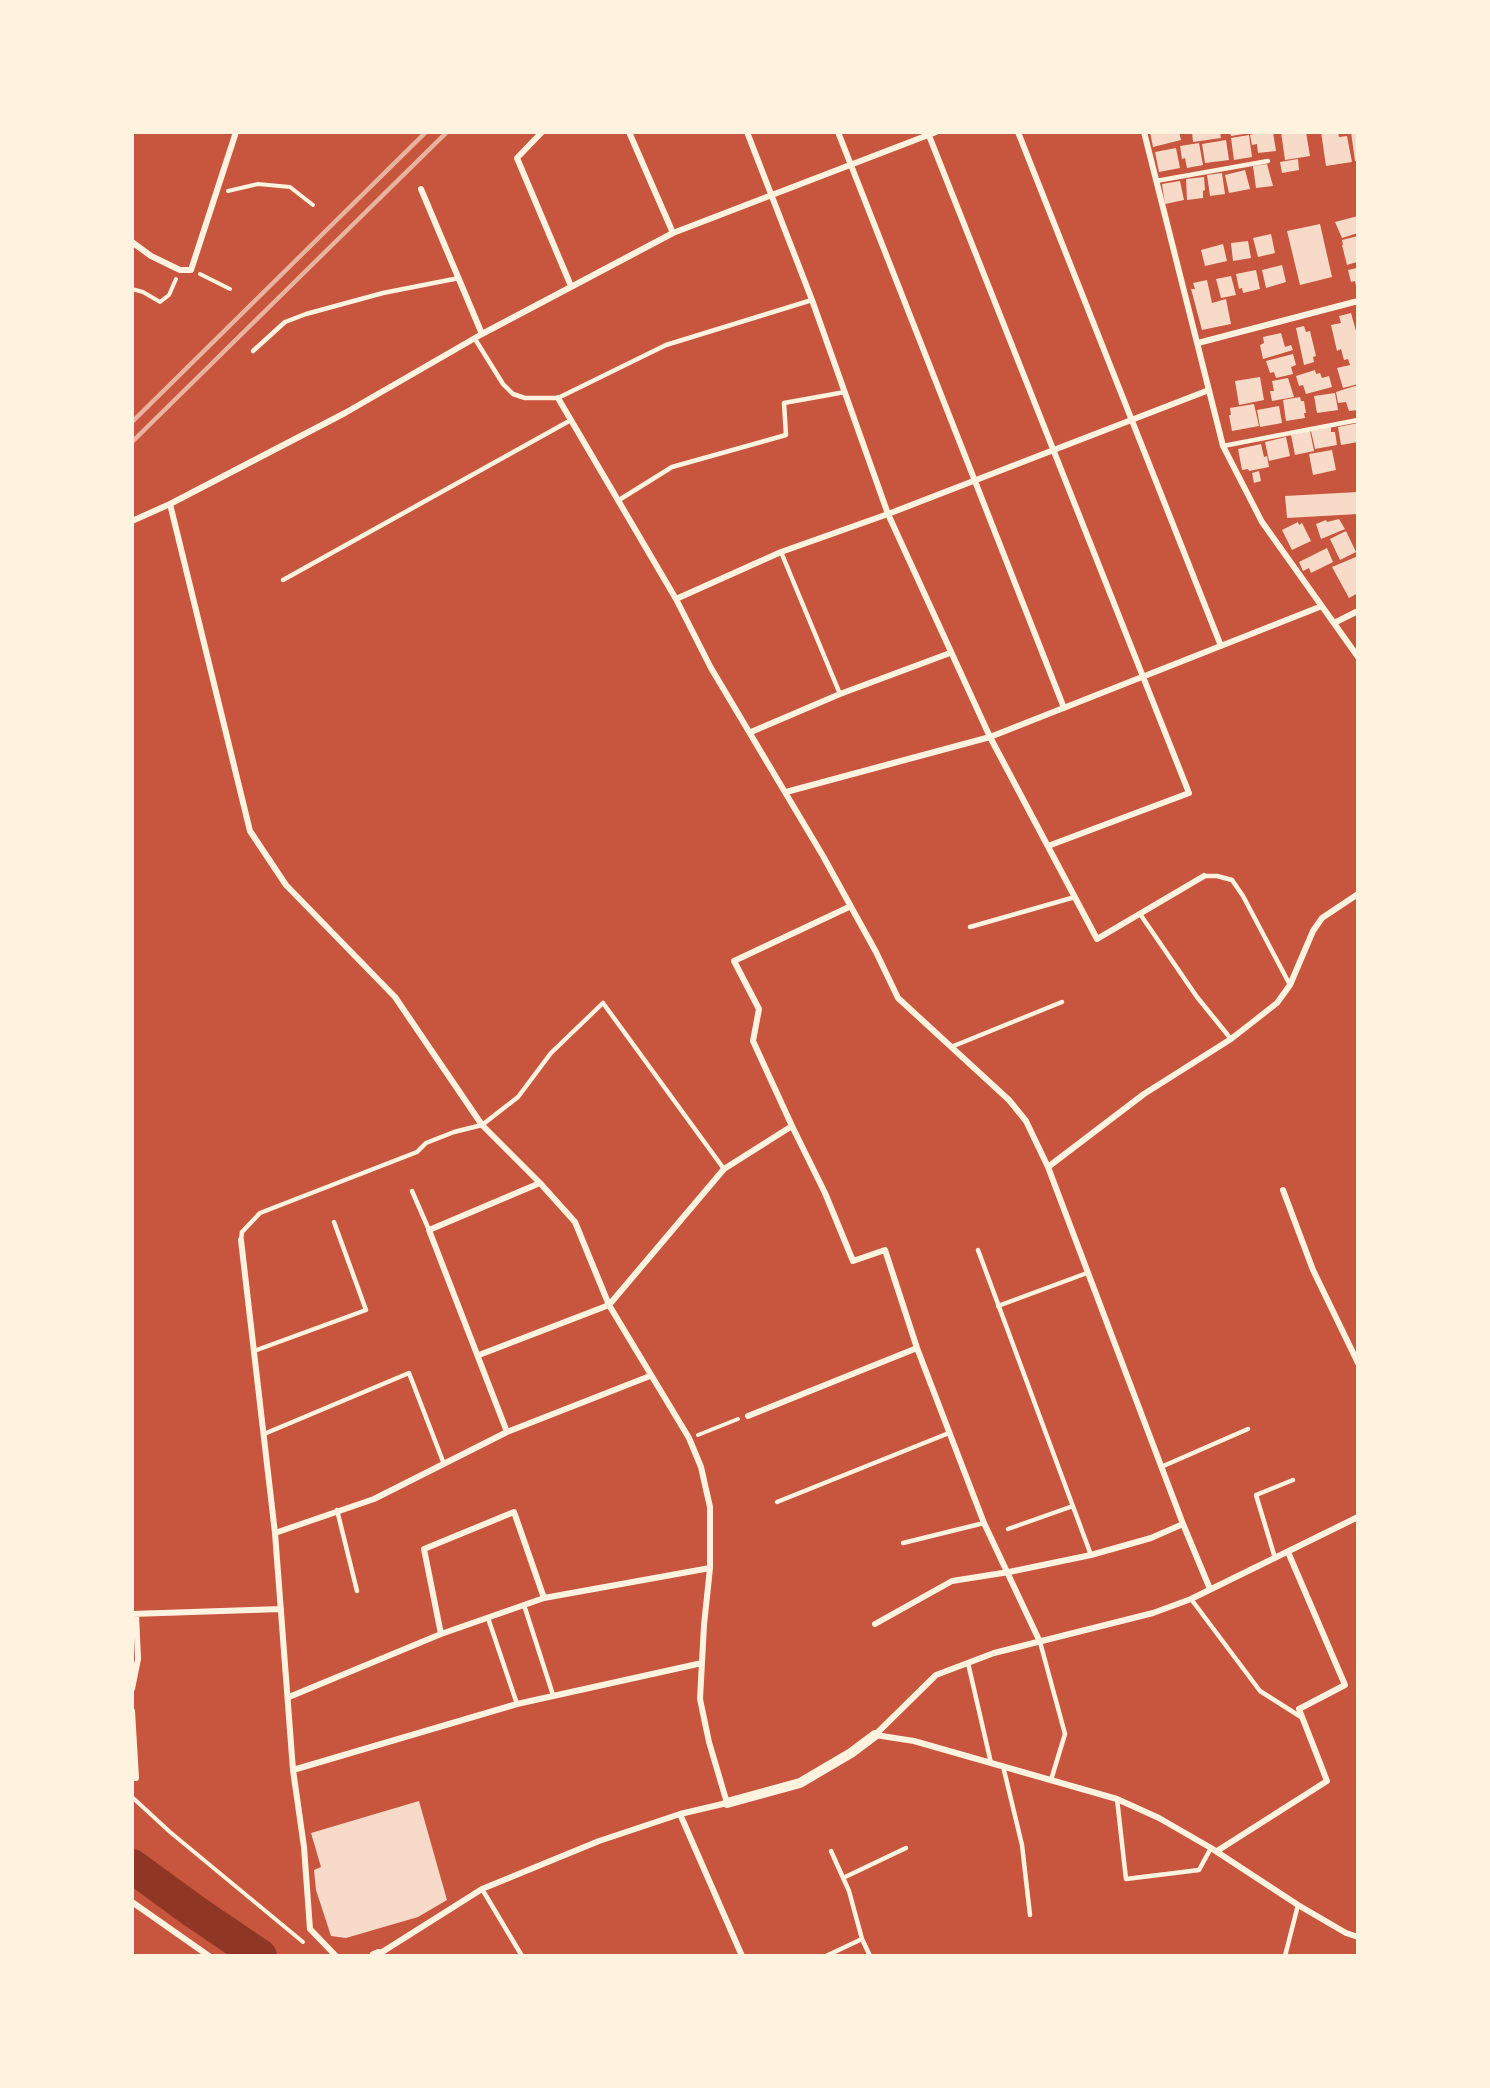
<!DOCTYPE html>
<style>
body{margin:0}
#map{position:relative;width:1490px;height:2088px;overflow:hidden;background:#c8553d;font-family:Signika,sans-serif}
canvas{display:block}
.frame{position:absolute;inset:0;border:134px solid #fff3e0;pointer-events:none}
</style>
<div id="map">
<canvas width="1490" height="2088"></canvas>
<div class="frame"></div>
</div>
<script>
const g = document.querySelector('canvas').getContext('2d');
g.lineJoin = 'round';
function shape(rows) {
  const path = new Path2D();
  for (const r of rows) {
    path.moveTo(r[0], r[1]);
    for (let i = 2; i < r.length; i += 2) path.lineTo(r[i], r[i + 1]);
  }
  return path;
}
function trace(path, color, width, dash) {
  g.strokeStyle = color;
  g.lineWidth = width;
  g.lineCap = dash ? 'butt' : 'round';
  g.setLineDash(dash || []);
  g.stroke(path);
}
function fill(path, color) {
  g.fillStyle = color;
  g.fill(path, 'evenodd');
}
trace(shape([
 [132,1866,195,1912,260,1956]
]), '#8f3625', 34);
fill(shape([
 [1150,132,1179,132,1181,140,1153,147],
 [1192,132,1220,132,1221,138,1193,142],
 [1230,132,1250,132,1250,133,1231,136],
 [1259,132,1273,132,1276,151,1258,153,1257,144,1252,145,1250,135],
 [1281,132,1306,132,1310,156,1285,160],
 [1321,132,1338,132,1339,137,1347,136,1352,162,1326,166],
 [1351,132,1358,132,1358,161,1355,161],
 [1249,135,1252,157,1234,160,1231,138],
 [1226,140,1229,160,1205,163,1202,144],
 [1199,143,1203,165,1187,168,1185,158,1182,159,1180,146],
 [1176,148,1180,168,1159,172,1155,152],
 [1298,159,1299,170,1282,173,1280,162],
 [1267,164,1273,186,1256,188,1253,166],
 [1245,170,1250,189,1229,193,1225,175],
 [1222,173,1225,194,1210,196,1207,175],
 [1204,177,1205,190,1203,191,1203,198,1187,200,1186,179],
 [1180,181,1184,200,1165,204,1162,184],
 [1358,216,1358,233,1342,238,1335,222],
 [1320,224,1332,277,1300,285,1287,231],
 [1271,234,1275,253,1258,257,1253,238],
 [1358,236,1357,262,1347,265,1342,245,1343,245,1342,240],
 [1248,241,1251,258,1233,261,1231,243],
 [1223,244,1227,261,1205,266,1201,250],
 [1282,265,1286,282,1266,288,1262,270],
 [1357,268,1358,269,1357,291,1355,281,1351,282,1348,270],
 [1256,270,1260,289,1243,293,1242,288,1239,289,1236,274],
 [1231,276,1236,295,1221,298,1216,279],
 [1207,280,1212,303,1226,299,1231,324,1202,330,1191,289,1195,289,1193,283],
 [1351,313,1358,338,1358,384,1343,388,1337,368,1350,365,1348,359,1344,360,1341,349,1337,351,1331,325,1341,323,1339,316],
 [1304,326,1306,332,1310,331,1316,356,1313,357,1314,362,1304,365,1296,328],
 [1281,333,1285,347,1291,345,1293,350,1263,359,1260,345,1264,343,1263,337],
 [1293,354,1296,365,1291,367,1293,374,1276,378,1274,372,1270,373,1266,361],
 [1315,370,1316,374,1320,373,1322,378,1329,376,1332,387,1306,394,1303,385,1299,386,1296,376],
 [1260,377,1264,400,1239,405,1235,381],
 [1288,378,1294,397,1272,401,1270,391,1274,391,1272,381],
 [1358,385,1358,410,1349,411,1346,402,1338,403,1336,392],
 [1335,393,1338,410,1317,413,1314,396],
 [1300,397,1301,401,1304,401,1306,413,1304,413,1305,418,1286,421,1283,400],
 [1254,404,1259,426,1232,431,1229,415,1231,415,1230,408],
 [1279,406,1282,423,1260,427,1257,410],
 [1358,423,1358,442,1341,445,1338,427],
 [1331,427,1331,432,1335,432,1337,445,1315,449,1311,431],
 [1310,431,1314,451,1295,455,1291,435],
 [1286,437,1290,456,1269,461,1265,442],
 [1261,444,1264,457,1267,456,1269,467,1249,471,1248,469,1242,470,1238,449],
 [1332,450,1336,470,1313,475,1309,454],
 [1259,471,1261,481,1254,483,1252,473],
 [1358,492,1358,514,1287,518,1285,496],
 [1339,519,1345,529,1321,539,1316,524,1326,520,1327,522],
 [1298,522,1299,525,1302,523,1311,541,1292,550,1282,530],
 [1346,531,1356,552,1340,560,1330,539],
 [1327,548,1333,562,1311,573,1309,568,1303,571,1299,562],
 [1358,556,1358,593,1349,598,1332,567],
 [419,1801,447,1900,418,1917,346,1938,331,1936,316,1890,314,1870,321,1867,311,1833]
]), '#f7dbc8');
trace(shape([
 [228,191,258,184,290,187,313,205],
 [200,274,230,289],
 [132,289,143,292,160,302,169,295,176,279],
 [698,1435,738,1419],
 [132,1797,170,1832,303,1942]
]), '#fff3e0', 4);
trace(shape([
 [1156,181,1268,161],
 [475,339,503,384,513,394,525,398,558,398,666,345,812,300],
 [253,351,285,322,306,314,383,293,459,278],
 [1223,446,1358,420],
 [619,500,672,467,786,435,784,403,845,392],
 [781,552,840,694],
 [283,580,571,420],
 [1204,876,1217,876,1232,880,1243,896,1290,985],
 [1140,914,1197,997,1231,1039],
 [970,927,1075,897],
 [951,1047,1062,1002],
 [412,1191,429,1230],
 [241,1240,242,1232,260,1213,417,1152,426,1143,454,1132,482,1125,518,1097,551,1053,603,1003,724,1169],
 [978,1250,1091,1555],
 [998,1306,1087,1273],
 [254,1351,366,1310,334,1222],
 [264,1434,409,1373,444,1464],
 [1161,1467,1248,1429],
 [777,1502,949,1433],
 [337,1510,357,1591],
 [1008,1529,1073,1506],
 [903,1543,984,1523],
 [1275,1558,1256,1495,1293,1480],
 [1191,1599,1260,1691,1301,1717],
 [524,1605,553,1695],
 [488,1618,517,1704],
 [1040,1642,1065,1734,1051,1780],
 [968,1663,991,1763],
 [1003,1766,1022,1845,1030,1915],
 [1117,1799,1126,1879,1199,1870,1211,1848],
 [831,1851,849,1891,862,1939],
 [843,1878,906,1848],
 [482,1889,522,1956],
 [826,1956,862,1939,870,1956],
 [1285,1956,1298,1905]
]), '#fff3e0', 4.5);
trace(shape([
 [542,132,517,158,571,286],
 [629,132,673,233],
 [747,132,812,300,888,514,990,737,1097,939,1204,876],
 [838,132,1064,708],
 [1018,132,1221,646],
 [1144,132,1223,446,1262,522,1358,657],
 [928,133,1189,793,1048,846],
 [421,189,482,334],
 [132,242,151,256,180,270,191,270,236,132],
 [1198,343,1358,301],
 [558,398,676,599,711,668,823,856,876,952,898,998,1009,1100,1026,1121,1048,1167,1183,1524,1210,1589],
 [170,504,250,831,286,885,395,997,482,1125,540,1183,575,1222,609,1305,689,1438,701,1467,710,1507,710,1568,704,1625,700,1699,709,1742,727,1803,680,1814,599,1841,482,1889,379,1954],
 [132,521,170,504,345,413,482,334,673,233,936,132],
 [676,599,781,552,888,514,1209,390],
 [1334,623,1358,611],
 [751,732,840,694,950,653],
 [786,792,990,737,1322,606],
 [792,1126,825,1193,853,1261,885,1250,917,1348,984,1523,1040,1642],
 [1048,1167,1144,1094,1231,1039,1277,1003,1290,985,1313,931,1322,918,1358,894],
 [1283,1190,1313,1270,1358,1363],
 [241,1240,275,1533,293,1770,304,1847,310,1929,336,1956],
 [479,1355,609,1305,724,1169,792,1126,753,1041,759,1009,734,961,849,907],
 [748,1416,917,1348],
 [507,1432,429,1230,540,1183],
 [275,1533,374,1499,507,1432,650,1376],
 [132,1614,281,1609],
 [875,1624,952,1581,1009,1572,1091,1555,1151,1538,1183,1524],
 [441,1634,424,1549,514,1512,544,1598],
 [132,1689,138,1659,136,1614],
 [289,1697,441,1634,544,1598,710,1568],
 [132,1711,136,1778],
 [875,1735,936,1675,994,1653,1153,1613,1191,1599,1358,1517],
 [875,1735,914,1741,1117,1799,1159,1818,1211,1848,1298,1905,1346,1933,1358,1937],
 [293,1770,517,1704,702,1663],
 [680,1814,742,1956],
 [1217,1851,1327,1781,1299,1709,1345,1685,1288,1552],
 [132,1902,209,1956]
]), '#fff3e0', 6);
trace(shape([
 [727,1803,800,1783,851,1753,875,1735],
 [374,1956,379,1954,381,1956]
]), '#fff3e0', 10);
trace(shape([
 [132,422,426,132],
 [132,442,447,132]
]), '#e9b49f', 4.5);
</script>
